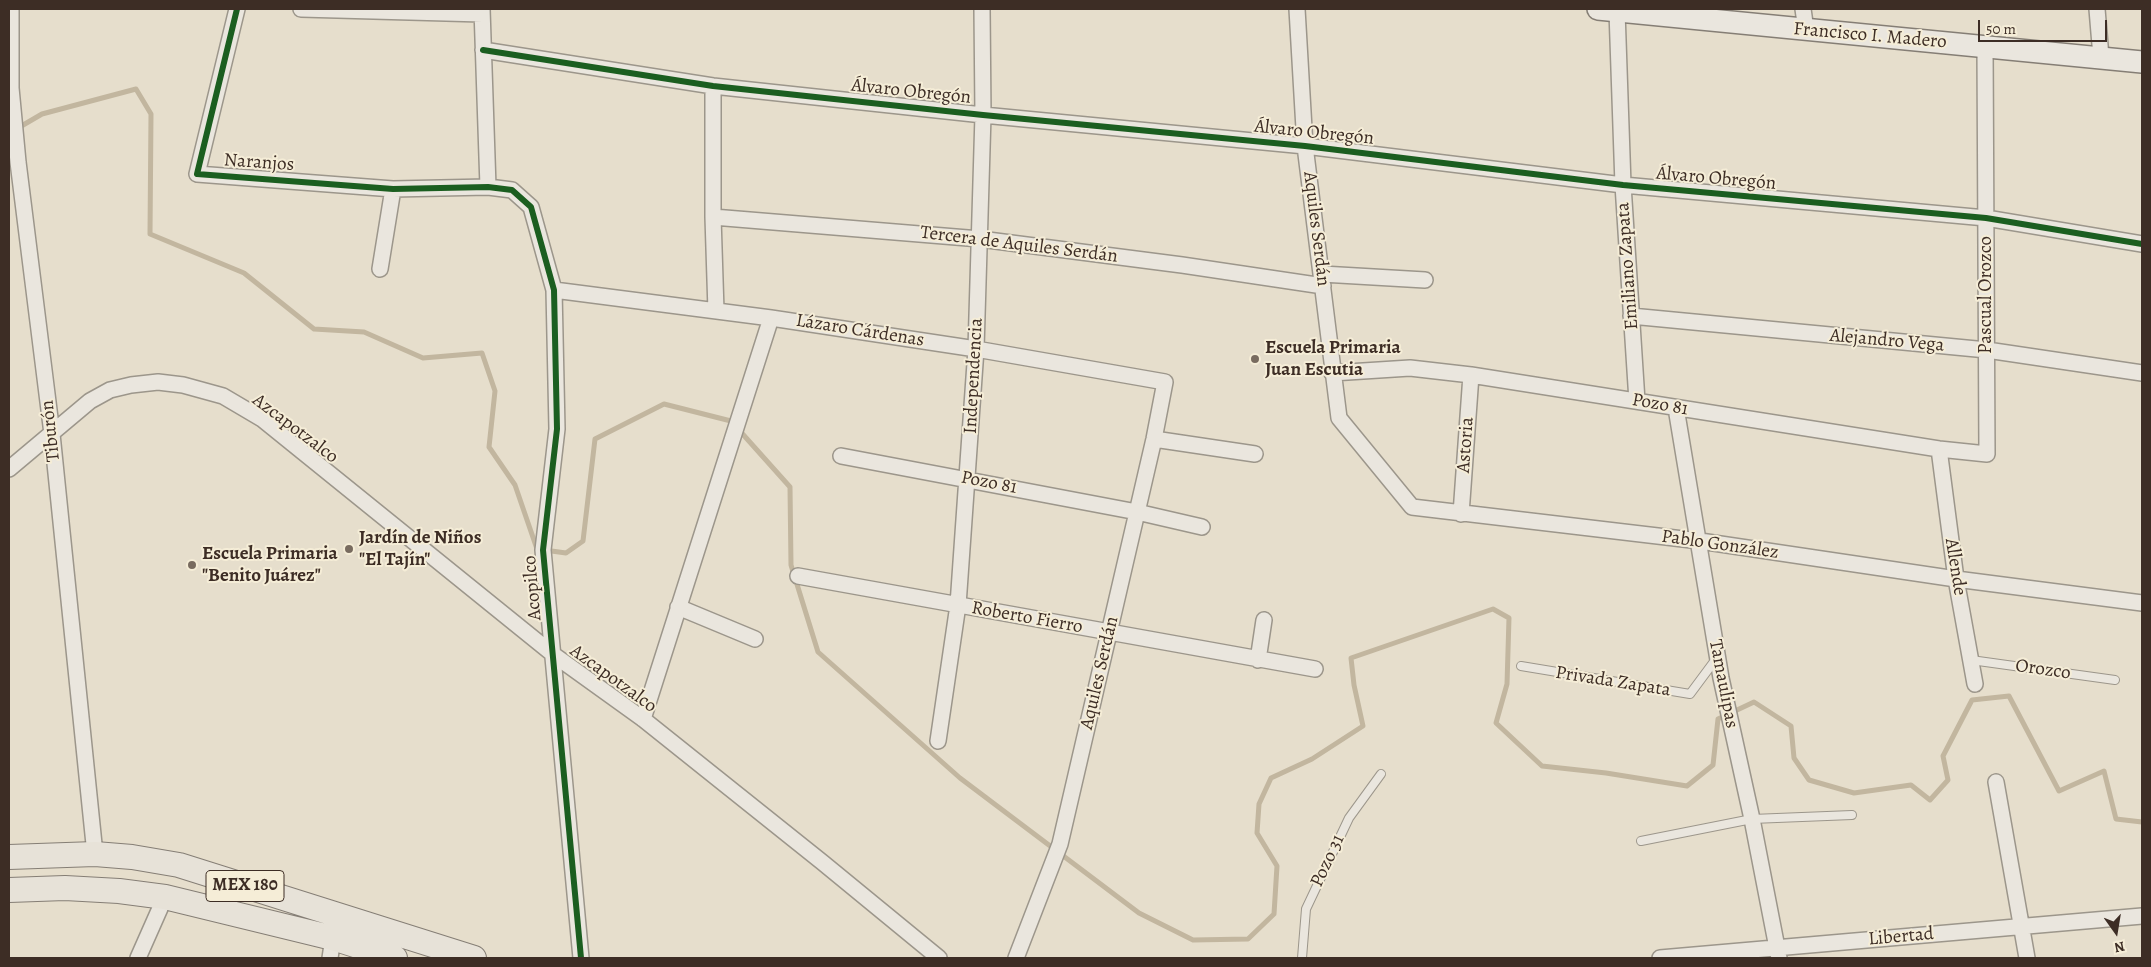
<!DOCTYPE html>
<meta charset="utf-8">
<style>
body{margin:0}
#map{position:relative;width:2151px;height:967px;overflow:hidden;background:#e6decc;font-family:Alegreya,serif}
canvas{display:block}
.frame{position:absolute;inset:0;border:10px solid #3d2d25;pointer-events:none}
.north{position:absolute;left:2091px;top:907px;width:50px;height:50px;-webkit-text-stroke:4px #f5edd7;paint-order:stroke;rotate:167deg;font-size:14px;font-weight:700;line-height:20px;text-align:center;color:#3d2d25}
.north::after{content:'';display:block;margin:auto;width:18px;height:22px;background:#3d2d25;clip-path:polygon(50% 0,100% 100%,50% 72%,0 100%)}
.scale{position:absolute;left:1978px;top:20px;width:129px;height:22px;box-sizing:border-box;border:2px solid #3d2d25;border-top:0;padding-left:6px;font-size:15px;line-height:18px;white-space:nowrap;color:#3d2d25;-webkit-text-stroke:4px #f5edd7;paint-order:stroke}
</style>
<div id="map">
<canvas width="2151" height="967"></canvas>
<div class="frame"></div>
<div class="north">N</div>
<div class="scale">50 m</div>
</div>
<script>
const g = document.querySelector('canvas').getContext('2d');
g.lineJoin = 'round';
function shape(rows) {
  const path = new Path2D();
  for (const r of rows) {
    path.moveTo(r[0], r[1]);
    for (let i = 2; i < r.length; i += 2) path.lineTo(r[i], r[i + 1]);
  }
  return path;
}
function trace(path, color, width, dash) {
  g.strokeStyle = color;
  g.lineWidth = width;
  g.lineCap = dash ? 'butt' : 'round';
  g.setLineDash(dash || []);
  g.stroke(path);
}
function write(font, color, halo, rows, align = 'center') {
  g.font = font + ' Alegreya,serif';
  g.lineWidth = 4;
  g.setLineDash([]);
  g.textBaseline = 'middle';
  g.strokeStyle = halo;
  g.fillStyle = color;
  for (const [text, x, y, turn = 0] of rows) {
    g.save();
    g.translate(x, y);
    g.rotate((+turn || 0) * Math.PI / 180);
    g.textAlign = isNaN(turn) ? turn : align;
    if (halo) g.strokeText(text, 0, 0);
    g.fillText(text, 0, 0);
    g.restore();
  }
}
trace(shape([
 [18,128,42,114,136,89,151,114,150,234,244,273,314,329,364,332,423,358,482,353,495,391,489,447,515,485,537,549,566,553,583,541,595,439,664,404,731,421,790,487,791,565,818,652,960,778,1139,913,1193,940,1248,939,1274,914,1277,866,1257,833,1259,804,1271,778,1312,759,1363,726,1354,685,1351,658,1493,609,1509,618,1507,684,1496,723,1542,766,1606,773,1687,786,1713,765,1718,719,1754,702,1791,726,1794,758,1809,780,1854,793,1911,785,1930,800,1948,780,1943,756,1972,700,2009,696,2059,791,2104,771,2116,819,2142,822]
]), '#c2b69f', 5);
const lane = shape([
 [1971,660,2115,680],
 [1521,666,1690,694,1716,659],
 [1641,841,1752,819,1852,815],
 [1302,958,1306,909,1349,818,1381,774]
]);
const street = shape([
 [11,9,11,88,18,162,52,434,95,854],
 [237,9,197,174,393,189,488,187,512,190,531,207,554,290,557,429,543,550,581,958],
 [301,9,482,14],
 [482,9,488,187],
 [1297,9,1305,146,1339,418,1412,507,1700,541,1956,579,2142,603],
 [1803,9,1806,30],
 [2097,9,2101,57],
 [1617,11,1623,185,1637,401],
 [483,50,713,86,983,115,1305,146,1623,185,1986,218,2142,244],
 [713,86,713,217,716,311],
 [713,217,980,239,1182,265,1323,286],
 [380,269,393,189],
 [1322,274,1425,280],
 [554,290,771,318,976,349,1165,382,1154,439,1060,844,1016,958],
 [1631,316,1987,350,2142,373],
 [1332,373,1410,368,1471,375,1939,449,1987,454,1985,46],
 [1676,408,1721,678,1752,819,1779,958],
 [1154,439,1255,454],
 [1939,449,1956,579,1975,684],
 [841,456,1137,512,1202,527],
 [9,469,90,401,110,390,131,385,158,382,183,385,223,396,262,419,554,655,643,719,822,862,939,958],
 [1461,514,1471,375],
 [798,576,1315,669],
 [678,607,755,639],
 [1258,660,1264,620],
 [643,719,771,318],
 [938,741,958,605,976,349,983,115,982,9],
 [1996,782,2027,958],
 [138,958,165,897],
 [330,958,333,938],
 [1660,958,2142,916]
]);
const secondary = shape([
 [1598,9,2142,62]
]);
const primary = shape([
 [9,857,95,854,132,857,179,865,474,958],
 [9,890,65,888,119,891,165,897,333,938,395,958]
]);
trace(lane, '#9c968b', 10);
trace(street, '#9c968b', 18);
trace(secondary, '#857e75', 24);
trace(primary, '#857e75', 26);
trace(lane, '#eae6de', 8);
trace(street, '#eae6de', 15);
trace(secondary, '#eae6de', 21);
trace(primary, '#e7e2d8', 24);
trace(shape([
 [237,9,197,174,393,189,488,187,512,190,531,207,554,290,557,429,543,550,581,958],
 [483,50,713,86,983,115,1305,146,1623,185,1986,218,2142,244]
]), '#1b5e20', 6);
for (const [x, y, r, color] of [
 [1255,359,5,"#786b5f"],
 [349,549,5,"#786b5f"],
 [192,565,5,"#786b5f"]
]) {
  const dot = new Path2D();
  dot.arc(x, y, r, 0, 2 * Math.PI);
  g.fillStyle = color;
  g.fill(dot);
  trace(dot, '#f5edd7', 2);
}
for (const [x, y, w] of [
 [245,886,78]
]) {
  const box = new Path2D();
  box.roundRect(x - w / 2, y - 15.5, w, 31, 4);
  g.fillStyle = '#f5edd7';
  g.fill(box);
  trace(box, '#3d2d25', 1);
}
write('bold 18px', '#3d2d25', null, [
 ["MEX 180",245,886]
]);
write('19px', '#3d2d25', '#f5edd7', [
 ["Francisco I. Madero",1870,36,5],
 ["Álvaro Obregón",911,92,6],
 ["Álvaro Obregón",1314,133,6],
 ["Naranjos",259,163,4],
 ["Álvaro Obregón",1716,179,5],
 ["Aquiles Serdán",1316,229,83],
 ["Tercera de Aquiles Serdán",1019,245,7],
 ["Emiliano Zapata",1628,266,-94],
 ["Pascual Orozco",1986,295,-90],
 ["Lázaro Cárdenas",860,331,9],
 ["Alejandro Vega",1887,341,5],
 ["Independencia",974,376,-87],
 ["Pozo 81",1660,405,10],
 ["Azcapotzalco",295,429,37],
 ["Tiburón",51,431,-96],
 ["Astoria",1466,445,-86],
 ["Pozo 81",989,483,11],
 ["Pablo González",1720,545,8],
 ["Allende",1955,567,81],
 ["Acopilco",533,588,-95],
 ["Roberto Fierro",1027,618,10],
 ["Orozco",2043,670,8],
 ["Aquiles Serdán",1100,673,-77],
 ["Azcapotzalco",613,679,36],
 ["Privada Zapata",1613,682,9],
 ["Tamaulipas",1723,684,79],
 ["Pozo 31",1328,861,-65],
 ["Libertad",1901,937,-5]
]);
write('bold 19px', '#3d2d25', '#f5edd7', [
 ["Escuela Primaria",1265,348],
 ["Juan Escutia",1265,370],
 ["Jardín de Niños",359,538],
 ["\"El Tajín\"",359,560],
 ["Escuela Primaria",202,554],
 ["\"Benito Juárez\"",202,576]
], 'left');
</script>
